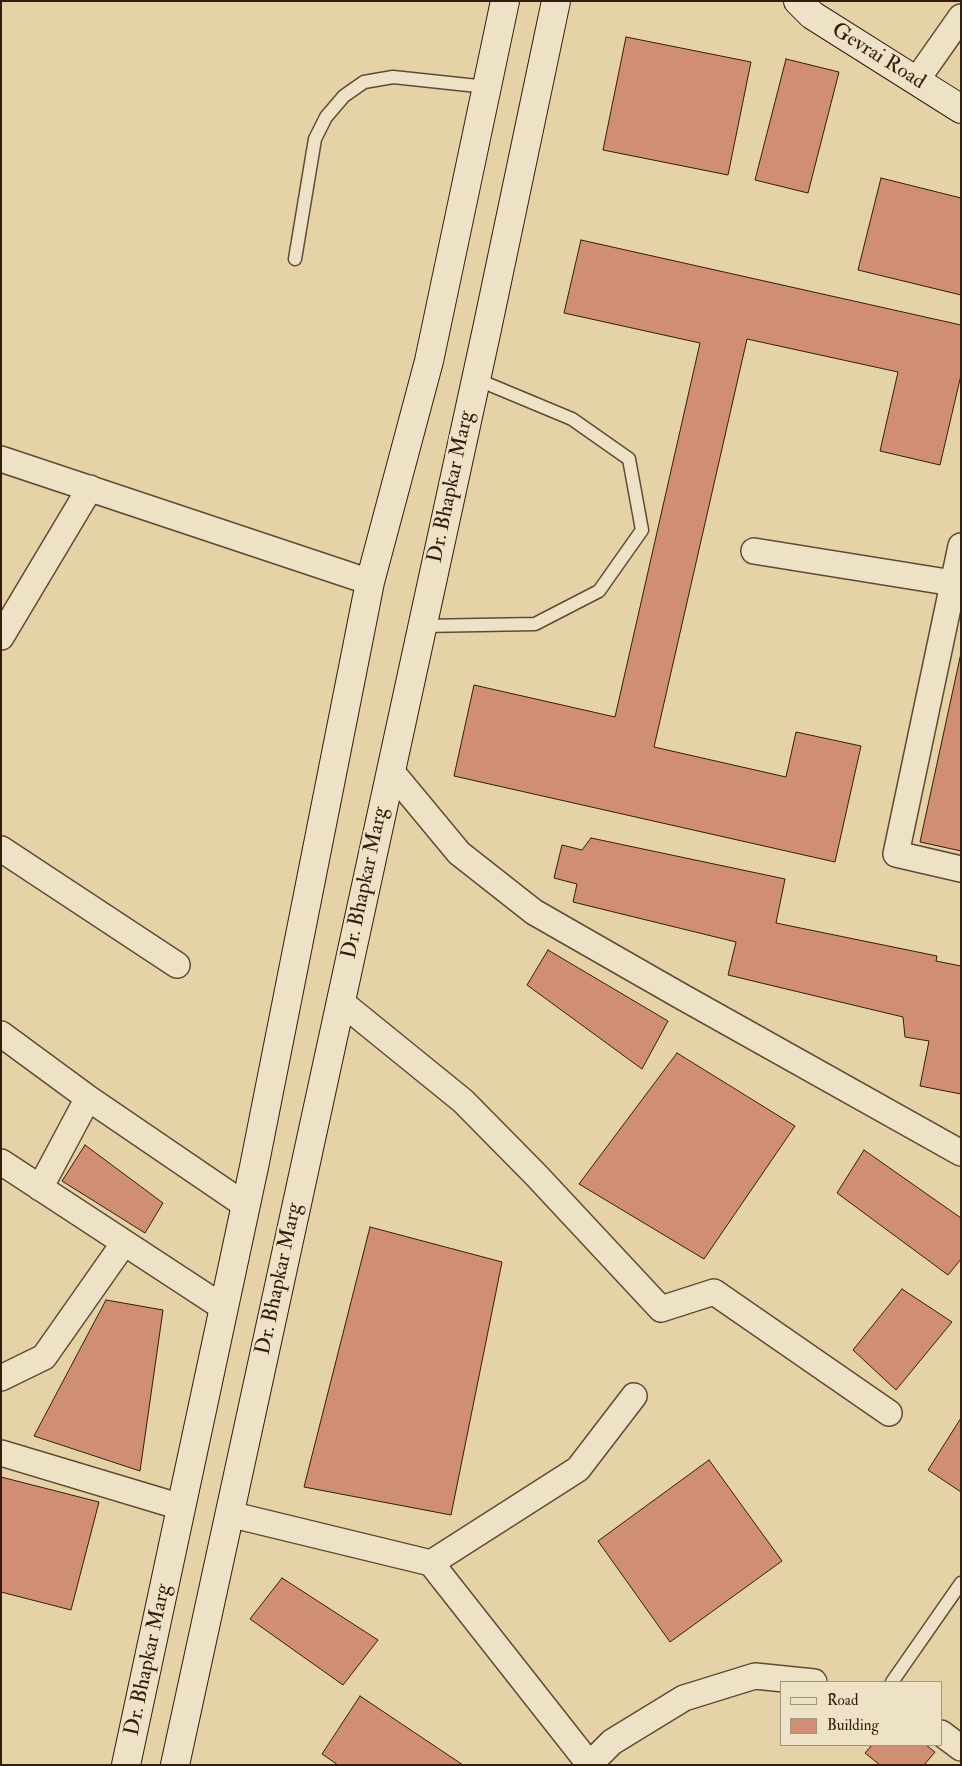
<!DOCTYPE html>
<style>
body{margin:0}
#map{position:relative;width:962px;height:1766px;overflow:hidden;background:#e5d3a7;font-family:"IM FELL Double Pica",serif}
canvas{display:block}
.frame{position:absolute;inset:0;border:2px solid #341c10;pointer-events:none}
.legend{position:absolute;left:780px;top:1681px;width:162px;height:65px;box-sizing:border-box;background:#eee2c6;border:1px solid #a4937d;margin:0;padding:6px 9px;list-style:none;font-size:15px;color:#341c10}
.legend li{display:flex;align-items:center;gap:10px;height:25px}
.legend b{width:25px;border:1px solid #a4937d}
</style>
<div id="map">
<canvas width="962" height="1766"></canvas>
<div class="frame"></div>
<ul class="legend">
<li><b style="height:6px;background:#eee2c6"></b>Road</li>
<li><b style="height:14px;background:#d08f74"></b>Building</li>
</ul>
</div>
<script>
const g = document.querySelector('canvas').getContext('2d');
g.lineJoin = 'round';
function fill(path, color) {
  g.fillStyle = color;
  g.fill(path, 'evenodd');
}
function shape(rows) {
  const path = new Path2D();
  for (const r of rows) {
    path.moveTo(r[0], r[1]);
    for (let i = 2; i < r.length; i += 2) path.lineTo(r[i], r[i + 1]);
  }
  return path;
}
function trace(path, color, width, dash) {
  g.strokeStyle = color;
  g.lineWidth = width;
  g.lineCap = dash ? 'butt' : 'round';
  g.setLineDash(dash || []);
  g.stroke(path);
}
function write(font, color, halo, rows, align = 'center') {
  g.font = font + ' "IM FELL Double Pica",serif';
  g.lineWidth = 5;
  g.setLineDash([]);
  g.textBaseline = 'middle';
  g.strokeStyle = halo;
  g.fillStyle = color;
  for (const [text, x, y, turn = 0] of rows) {
    g.save();
    g.translate(x, y);
    g.rotate((+turn || 0) * Math.PI / 180);
    g.textAlign = isNaN(turn) ? turn : align;
    if (halo) g.strokeText(text, 0, 0);
    g.fillText(text, 0, 0);
    g.restore();
  }
}
const building = shape([
 [626,37,751,62,728,175,603,150,626,37],
 [786,59,839,72,808,193,755,180,786,59],
 [881,178,961,198,961,295,858,270,881,178],
 [581,240,961,325,961,375,940,465,880,451,898,372,747,339,654,747,786,777,796,732,861,746,835,862,454,776,474,685,615,717,700,343,564,313,581,240],
 [961,653,961,851,920,842,961,653],
 [591,838,785,879,776,923,937,956,936,961,961,966,961,1094,920,1086,929,1041,905,1037,903,1017,728,975,736,942,573,902,577,884,554,878,562,845,582,850,591,838],
 [548,950,668,1021,642,1069,527,985,548,950],
 [677,1053,795,1126,704,1259,579,1184,677,1053],
 [85,1145,163,1203,145,1233,62,1181,85,1145],
 [864,1150,961,1218,961,1259,948,1275,837,1193,864,1150],
 [370,1227,502,1262,451,1515,304,1487,370,1227],
 [902,1289,952,1322,896,1390,853,1350,902,1289],
 [106,1300,163,1310,140,1471,34,1436,106,1300],
 [961,1418,961,1492,928,1470,961,1418],
 [709,1460,782,1561,670,1642,598,1541,709,1460],
 [1,1477,99,1502,71,1610,1,1592,1,1477],
 [282,1578,378,1640,343,1685,250,1619,282,1578],
 [360,1696,463,1765,338,1765,322,1754,360,1696],
 [872,1745,926,1745,935,1752,924,1765,880,1765,865,1753,872,1745]
]);
fill(building, '#d08f74');
trace(building, '#341c10', 1);
const lane = shape([
 [295,259,315,139,326,117,344,96,364,82,393,77,487,87],
 [422,626,535,624,599,591,642,530,629,459,572,419,476,379],
 [892,1682,961,1583]
]);
const street = shape([
 [916,81,961,17],
 [1,459,370,582],
 [961,546,896,854,961,869],
 [754,551,953,583],
 [1,637,90,488],
 [391,771,459,853,534,912,679,995,961,1153],
 [1,849,177,965],
 [341,1002,463,1101,536,1175,661,1309,714,1292,889,1413],
 [1,1034,88,1098,40,1188],
 [88,1098,245,1205],
 [1,1162,224,1308],
 [1,1378,44,1357,124,1243],
 [1,1453,181,1507],
 [229,1514,431,1563,590,1765],
 [431,1563,578,1469,634,1396],
 [941,1733,961,1748],
 [589,1765,612,1742,684,1698,755,1676,814,1682]
]);
const secondary = shape([
 [798,1,812,15,961,109],
 [126,1765,254,1167,370,582,429,361,505,1],
 [175,1765,487,329,556,1]
]);
trace(lane, '#604a36', 15);
trace(street, '#604a36', 28);
trace(secondary, '#341c10', 30);
trace(lane, '#eee2c6', 12);
trace(street, '#eee2c6', 25);
trace(secondary, '#eee2c6', 28);
write('21px', '#341c10', '#eee2c6', [
 ["Gevrai Road",878,57,32],
 ["Dr. Bhapkar Marg",452,487,-78],
 ["Dr. Bhapkar Marg",366,883,-78],
 ["Dr. Bhapkar Marg",280,1279,-78],
 ["Dr. Bhapkar Marg",149,1660,-78]
]);
</script>
